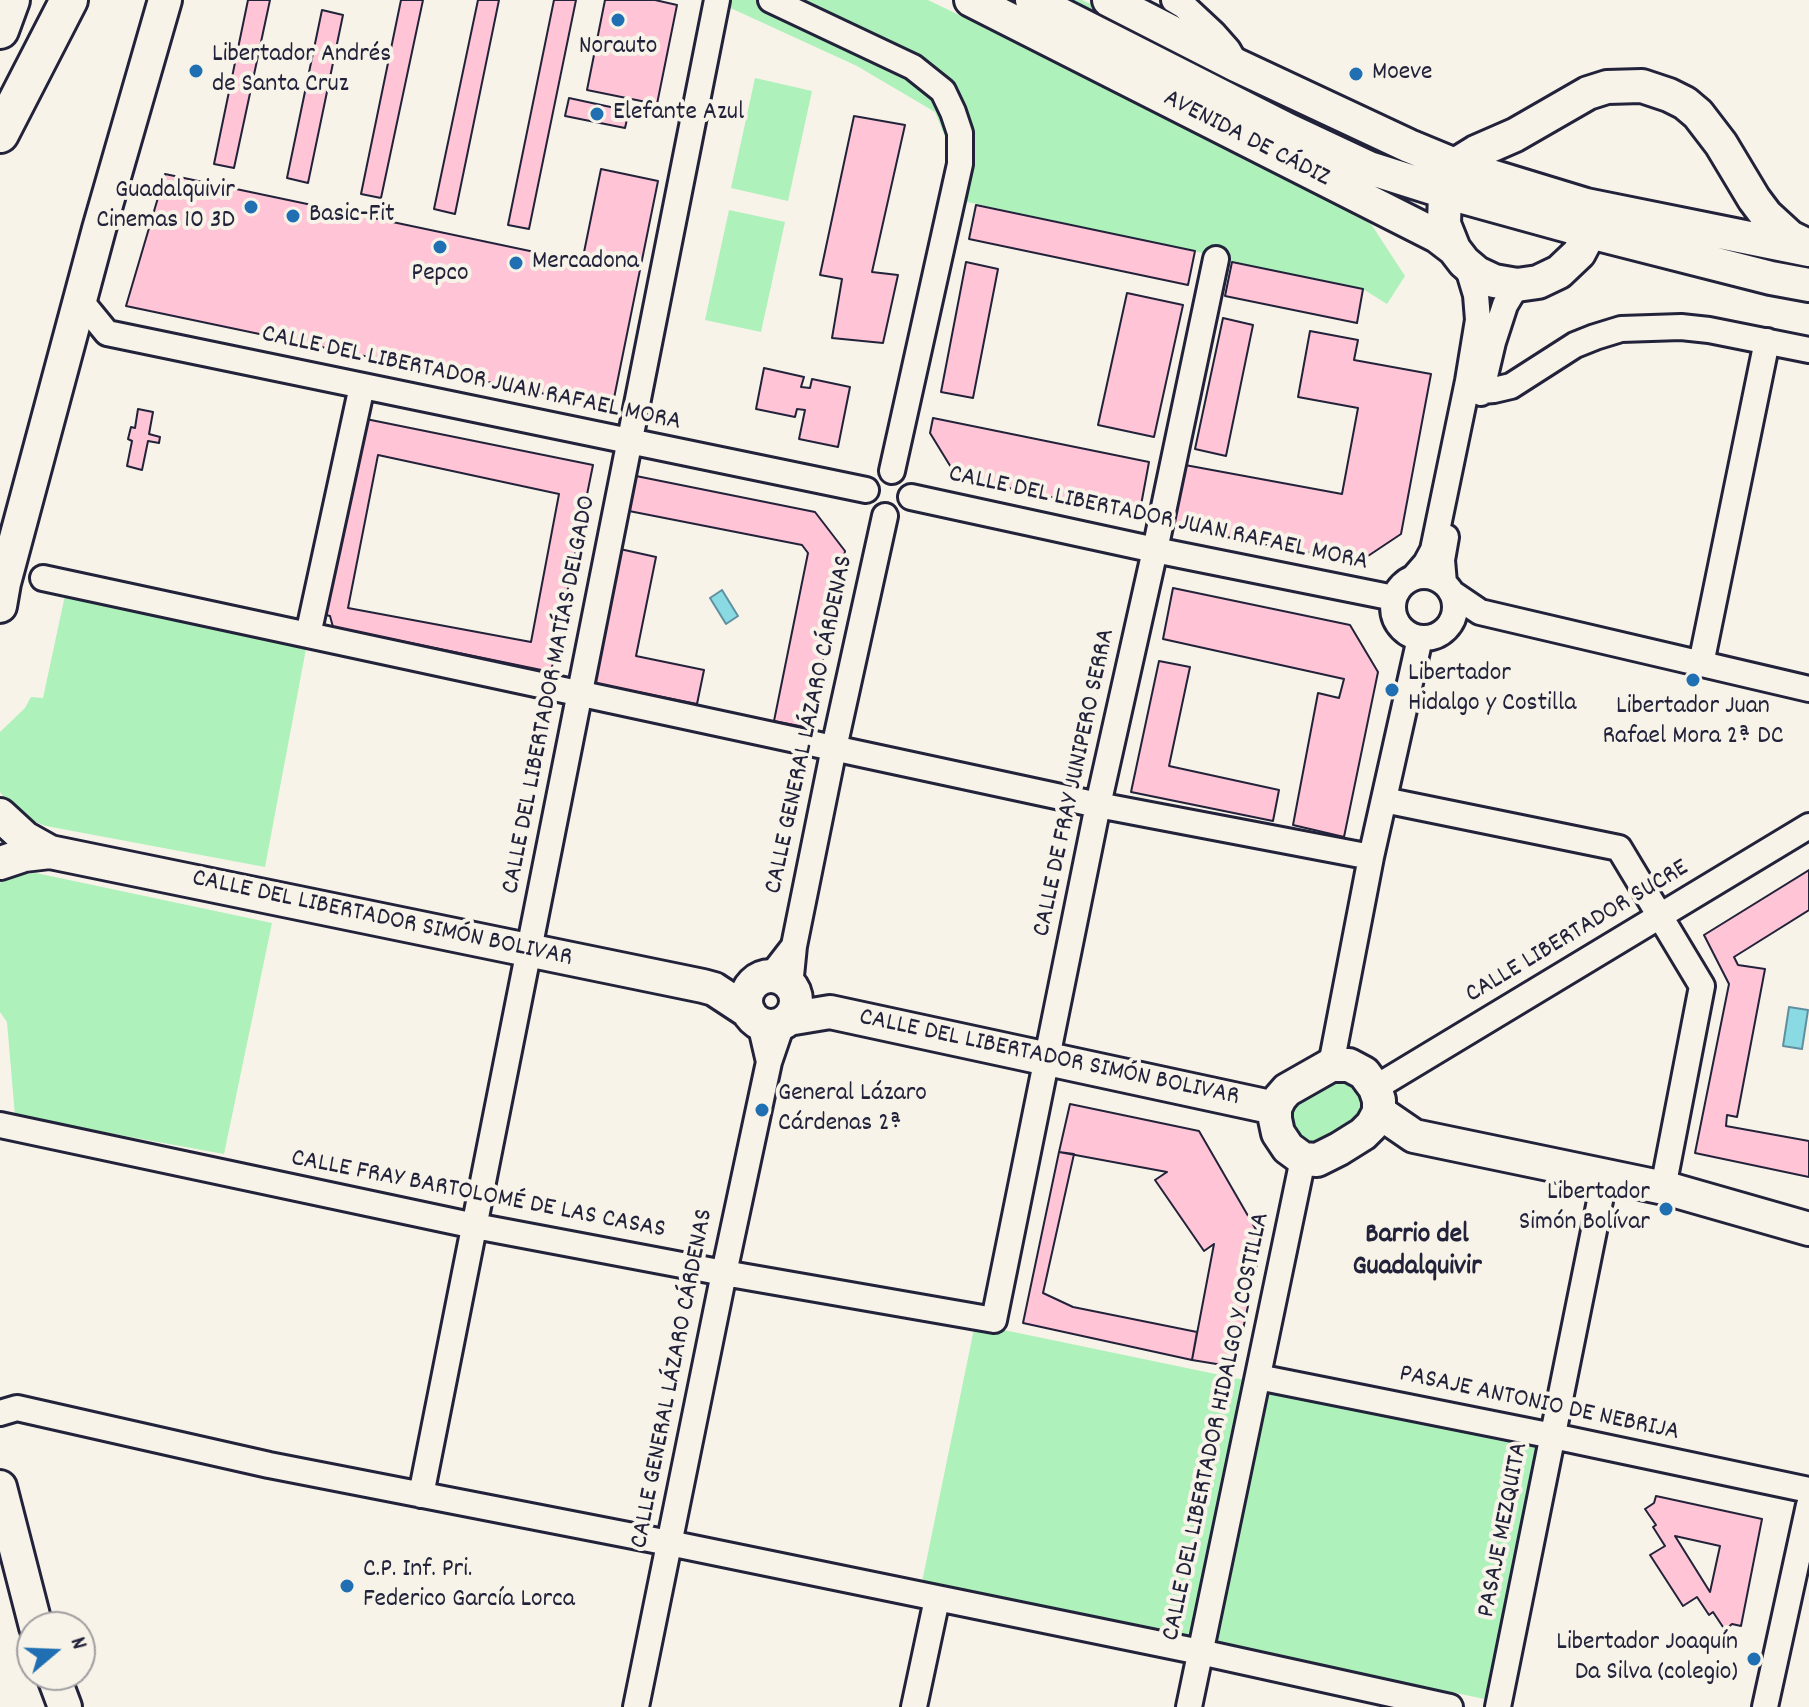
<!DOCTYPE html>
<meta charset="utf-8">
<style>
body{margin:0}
#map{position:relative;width:1809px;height:1707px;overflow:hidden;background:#f7f3e8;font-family:Dekko,sans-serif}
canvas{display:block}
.north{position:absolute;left:16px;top:1611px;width:80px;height:80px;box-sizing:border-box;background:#f7f3e8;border:2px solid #a29fa3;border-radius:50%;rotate:71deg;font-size:22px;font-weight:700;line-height:32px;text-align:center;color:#22223b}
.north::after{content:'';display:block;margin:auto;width:28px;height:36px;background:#1f6fb2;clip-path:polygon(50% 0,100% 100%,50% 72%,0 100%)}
</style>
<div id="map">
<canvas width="1809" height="1707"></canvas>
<div class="north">N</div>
</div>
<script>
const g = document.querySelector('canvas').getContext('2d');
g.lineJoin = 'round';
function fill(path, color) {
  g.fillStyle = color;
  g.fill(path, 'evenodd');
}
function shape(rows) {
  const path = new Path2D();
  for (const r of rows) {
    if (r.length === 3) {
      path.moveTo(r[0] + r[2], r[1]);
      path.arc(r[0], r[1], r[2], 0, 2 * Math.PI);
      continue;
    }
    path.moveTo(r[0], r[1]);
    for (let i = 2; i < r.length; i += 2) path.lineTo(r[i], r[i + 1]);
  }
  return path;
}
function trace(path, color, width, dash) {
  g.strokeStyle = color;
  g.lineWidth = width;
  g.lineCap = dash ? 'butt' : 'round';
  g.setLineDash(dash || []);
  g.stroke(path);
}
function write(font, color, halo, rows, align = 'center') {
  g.font = font + ' Dekko,sans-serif';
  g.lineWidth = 8;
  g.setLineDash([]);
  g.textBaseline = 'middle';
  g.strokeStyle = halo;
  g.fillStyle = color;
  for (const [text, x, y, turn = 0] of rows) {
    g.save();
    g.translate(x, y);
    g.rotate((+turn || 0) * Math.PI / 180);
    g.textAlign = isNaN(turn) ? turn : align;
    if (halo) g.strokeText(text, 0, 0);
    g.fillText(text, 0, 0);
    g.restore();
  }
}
fill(shape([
 [713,0,928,0,1220,141,1371,224,1405,276,1387,304,1363,289,1232,262,1195,251,944,197,952,154,935,112,857,66],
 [1054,0,1082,0,1417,159,1414,168,1331,137],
 [755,78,812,91,788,201,731,188],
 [729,210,785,222,761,332,705,320],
 [70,572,311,622,265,867,46,826,27,819,10,806,0,792,0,732,25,708,31,697,43,698],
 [36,873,272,923,224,1154,15,1116,7,1022,0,1012,0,883,9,876],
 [1333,1079,1347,1081,1355,1087,1362,1099,1363,1106,1362,1118,1313,1149,1292,1139,1287,1110,1293,1100],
 [975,1324,1557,1445,1504,1703,922,1582]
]), '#aef1ba');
const water = shape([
 [722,590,738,616,726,624,710,598,722,590],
 [1789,1007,1808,1010,1802,1049,1783,1046,1789,1007]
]);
fill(water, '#8adae3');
trace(water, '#6090a0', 2);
const building = shape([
 [248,0,270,0,234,168,214,164,248,0],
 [401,0,423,0,381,198,361,194,401,0],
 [478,0,499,0,455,214,434,209,478,0],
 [554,0,576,0,529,229,508,225,554,0],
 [605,0,655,0,677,5,656,109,649,108,651,103,587,90,605,0],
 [322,10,343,15,308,183,287,178,322,10],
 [569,98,629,111,625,128,565,116,569,98],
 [854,116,905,125,872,272,898,275,883,343,832,338,842,279,820,275,854,116],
 [601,169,658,181,612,408,126,306,165,174,582,262,601,169],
 [976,205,1195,251,1188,285,969,239,976,205],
 [966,262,998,269,973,398,941,392,966,262],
 [1232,262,1363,289,1357,323,1225,296,1232,262],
 [1127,293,1183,305,1154,437,1098,425,1127,293],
 [1223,318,1253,325,1226,456,1195,449,1223,318],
 [1310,331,1358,340,1354,360,1431,374,1401,534,1359,562,1173,527,1185,465,1342,494,1358,408,1298,397,1310,331],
 [764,368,804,377,801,387,810,388,812,379,850,387,838,447,799,439,805,410,797,409,795,417,756,409,764,368],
 [138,409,153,412,149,434,160,437,159,443,148,441,142,470,127,466,132,441,128,439,131,427,135,428,138,409],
 [361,418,593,465,551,672,333,627,330,616,322,614,361,418],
 [378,455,559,494,531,642,348,608,378,455],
 [933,418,1149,462,1139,516,957,477,930,433,933,418],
 [636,476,815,512,845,551,809,728,774,721,808,553,802,545,629,511,636,476],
 [620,549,656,557,636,656,704,670,697,704,593,683,620,549],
 [1173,588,1350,625,1378,672,1344,837,1293,825,1318,693,1339,698,1344,679,1163,639,1173,588],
 [1159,661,1190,667,1169,766,1279,790,1273,821,1131,792,1159,661],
 [1809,870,1809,910,1734,957,1738,965,1765,969,1737,1117,1727,1115,1726,1126,1809,1141,1809,1177,1695,1153,1729,984,1704,935,1809,870],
 [1070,1104,1199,1131,1262,1240,1235,1367,1192,1360,1214,1244,1204,1251,1155,1180,1167,1172,1059,1152,1070,1104],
 [1059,1152,1074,1154,1043,1293,1073,1307,1197,1332,1192,1360,1023,1323,1059,1152],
 [1656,1496,1762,1519,1741,1626,1732,1624,1725,1630,1713,1612,1709,1615,1697,1597,1683,1606,1650,1555,1665,1546,1653,1527,1656,1525,1645,1509,1654,1503,1656,1496],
 [1675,1536,1720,1546,1710,1592,1675,1536]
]);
fill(building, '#ffc4d5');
trace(building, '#22223b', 2);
const minor = shape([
 [771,0,913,67,943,91,953,112,960,133,960,164,892,471],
 [1174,0,1184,6,1213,33,1228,50,1236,64],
 [80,300,107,333,866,490],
 [1481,391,1494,390,1511,386,1575,345,1595,337,1621,329,1681,327,1709,330,1809,350],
 [1481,393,1493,342,1505,305,1517,285],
 [911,497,1155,550,1394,598],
 [1424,607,31],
 [43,578,1098,805,1371,857],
 [1413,578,1426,563,1433,550,1468,381,1478,320,1476,295,1470,275,1464,262],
 [1444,583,1442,560,1446,537],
 [1452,593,1480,612,1809,689],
 [308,635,362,386],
 [1701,664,1767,341],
 [1384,800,1619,848,1702,986,1663,1188],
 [770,977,794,946],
 [790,986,794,946,834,748,885,516],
 [760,1023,769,1062],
 [1331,1065,1371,857,1420,638],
 [1375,1088,1809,826],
 [0,1125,475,1226,724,1273,994,1320,1098,805,1155,550,1216,259],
 [1258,1377,1553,1436,1809,1490],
 [0,1413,17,1408,269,1465,669,1543,1200,1652,1450,1707],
 [421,1495,717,0],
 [636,1707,724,1273,769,1062,782,1024],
 [914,1707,937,1599],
 [1189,1707,1303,1159],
 [1498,1707,1605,1176],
 [1765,1707,1809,1505]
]);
const major = shape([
 [971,0,1437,236,1454,249],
 [1032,0,1288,130,1369,168,1445,192,1590,232,1771,278,1809,285],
 [1109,0,1236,65,1409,146,1455,165,1586,205,1809,250],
 [1592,213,1590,232,1579,253,1559,272,1538,282,1517,285,1494,281,1477,273,1464,262,1454,249,1444,224,1445,192,1447,180,1455,165,1476,152,1515,135,1588,93,1607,87,1642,86,1669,95,1685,103,1698,114,1721,144,1754,199,1766,215,1790,237,1806,245],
 [0,606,4,583,99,229,165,0],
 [0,815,25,838,50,852,703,986,714,989,749,1012],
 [0,863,24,855,50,852],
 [771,1001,25],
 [788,1019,830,1012,1275,1108],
 [1331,1065,1349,1065,1364,1073,1375,1088,1379,1100,1379,1112,1372,1125,1363,1134,1339,1149,1317,1160,1303,1159,1288,1148,1278,1133,1275,1119,1275,1108,1280,1098,1287,1090,1331,1065],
 [1379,1112,1414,1136,1669,1189,1809,1229],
 [0,1487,36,1627],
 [53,1675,65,1707]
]);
const highway = shape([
 [0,30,11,0],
 [0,134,69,0]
]);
trace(minor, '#22223b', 30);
trace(major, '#22223b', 38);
trace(highway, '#22223b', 42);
trace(minor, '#f7f3e8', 24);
trace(major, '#f7f3e8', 32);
trace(highway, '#f7f3e8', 36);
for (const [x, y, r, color] of [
 [618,20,8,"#1f6fb2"],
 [196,71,8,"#1f6fb2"],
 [1356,74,8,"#1f6fb2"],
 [597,114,8,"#1f6fb2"],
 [251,207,8,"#1f6fb2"],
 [293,216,8,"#1f6fb2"],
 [440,247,8,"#1f6fb2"],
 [516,263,8,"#1f6fb2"],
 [1693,680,8,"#1f6fb2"],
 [1392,690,8,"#1f6fb2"],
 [762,1110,8,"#1f6fb2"],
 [1666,1209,8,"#1f6fb2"],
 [347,1586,8,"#1f6fb2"],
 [1754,1659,8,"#1f6fb2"]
]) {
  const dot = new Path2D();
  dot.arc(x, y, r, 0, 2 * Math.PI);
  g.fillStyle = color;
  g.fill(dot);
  trace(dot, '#f7f3e8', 3);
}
write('26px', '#22223b', '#f7f3e8', [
 ["Norauto",618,48,"center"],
 ["Libertador Andrés",212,56],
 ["de Santa Cruz",212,86],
 ["Moeve",1372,74],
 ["Elefante Azul",613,114],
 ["Guadalquivir",235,192,"right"],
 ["Cinemas 10 3D",235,222,"right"],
 ["Basic-Fit",309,216],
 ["Mercadona",532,263],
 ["Pepco",440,275,"center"],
 ["Libertador",1408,675],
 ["Hidalgo y Costilla",1408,705],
 ["Libertador Juan",1693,708,"center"],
 ["Rafael Mora 2ª DC",1693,738,"center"],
 ["General Lázaro",778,1095],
 ["Cárdenas 2ª",778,1125],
 ["Libertador",1650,1194,"right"],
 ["Simón Bolívar",1650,1224,"right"],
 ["C.P. Inf. Pri.",363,1571],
 ["Federico García Lorca",363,1601],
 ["Libertador Joaquín",1738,1644,"right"],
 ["Da Silva (colegio)",1738,1674,"right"]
], 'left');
write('26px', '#22223b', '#f7f3e8', [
 ["AVENIDA DE CÁDIZ",1246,140,27],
 ["CALLE DEL LIBERTADOR JUAN RAFAEL MORA",471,380,12],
 ["CALLE DEL LIBERTADOR JUAN RAFAEL MORA",1158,520,12],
 ["CALLE DEL LIBERTADOR MATÍAS DELGADO",551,695,-79],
 ["CALLE GENERAL LÁZARO CÁRDENAS",811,725,-78],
 ["CALLE DE FRAY JUNIPERO SERRA",1076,783,-78],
 ["CALLE DEL LIBERTADOR SIMÓN BOLIVAR",382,920,12],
 ["CALLE LIBERTADOR SUCRE",1578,933,-31],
 ["CALLE DEL LIBERTADOR SIMÓN BOLIVAR",1049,1059,12],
 ["CALLE FRAY BARTOLOMÉ DE LAS CASAS",478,1196,11],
 ["CALLE GENERAL LÁZARO CÁRDENAS",674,1379,-79],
 ["PASAJE ANTONIO DE NEBRIJA",1539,1405,12],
 ["CALLE DEL LIBERTADOR HIDALGO Y COSTILLA",1218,1427,-78],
 ["PASAJE MEZQUITA",1505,1530,-79]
]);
write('bold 28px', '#22223b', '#f7f3e8', [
 ["Barrio del",1417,1237],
 ["Guadalquivir",1417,1269]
]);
</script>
